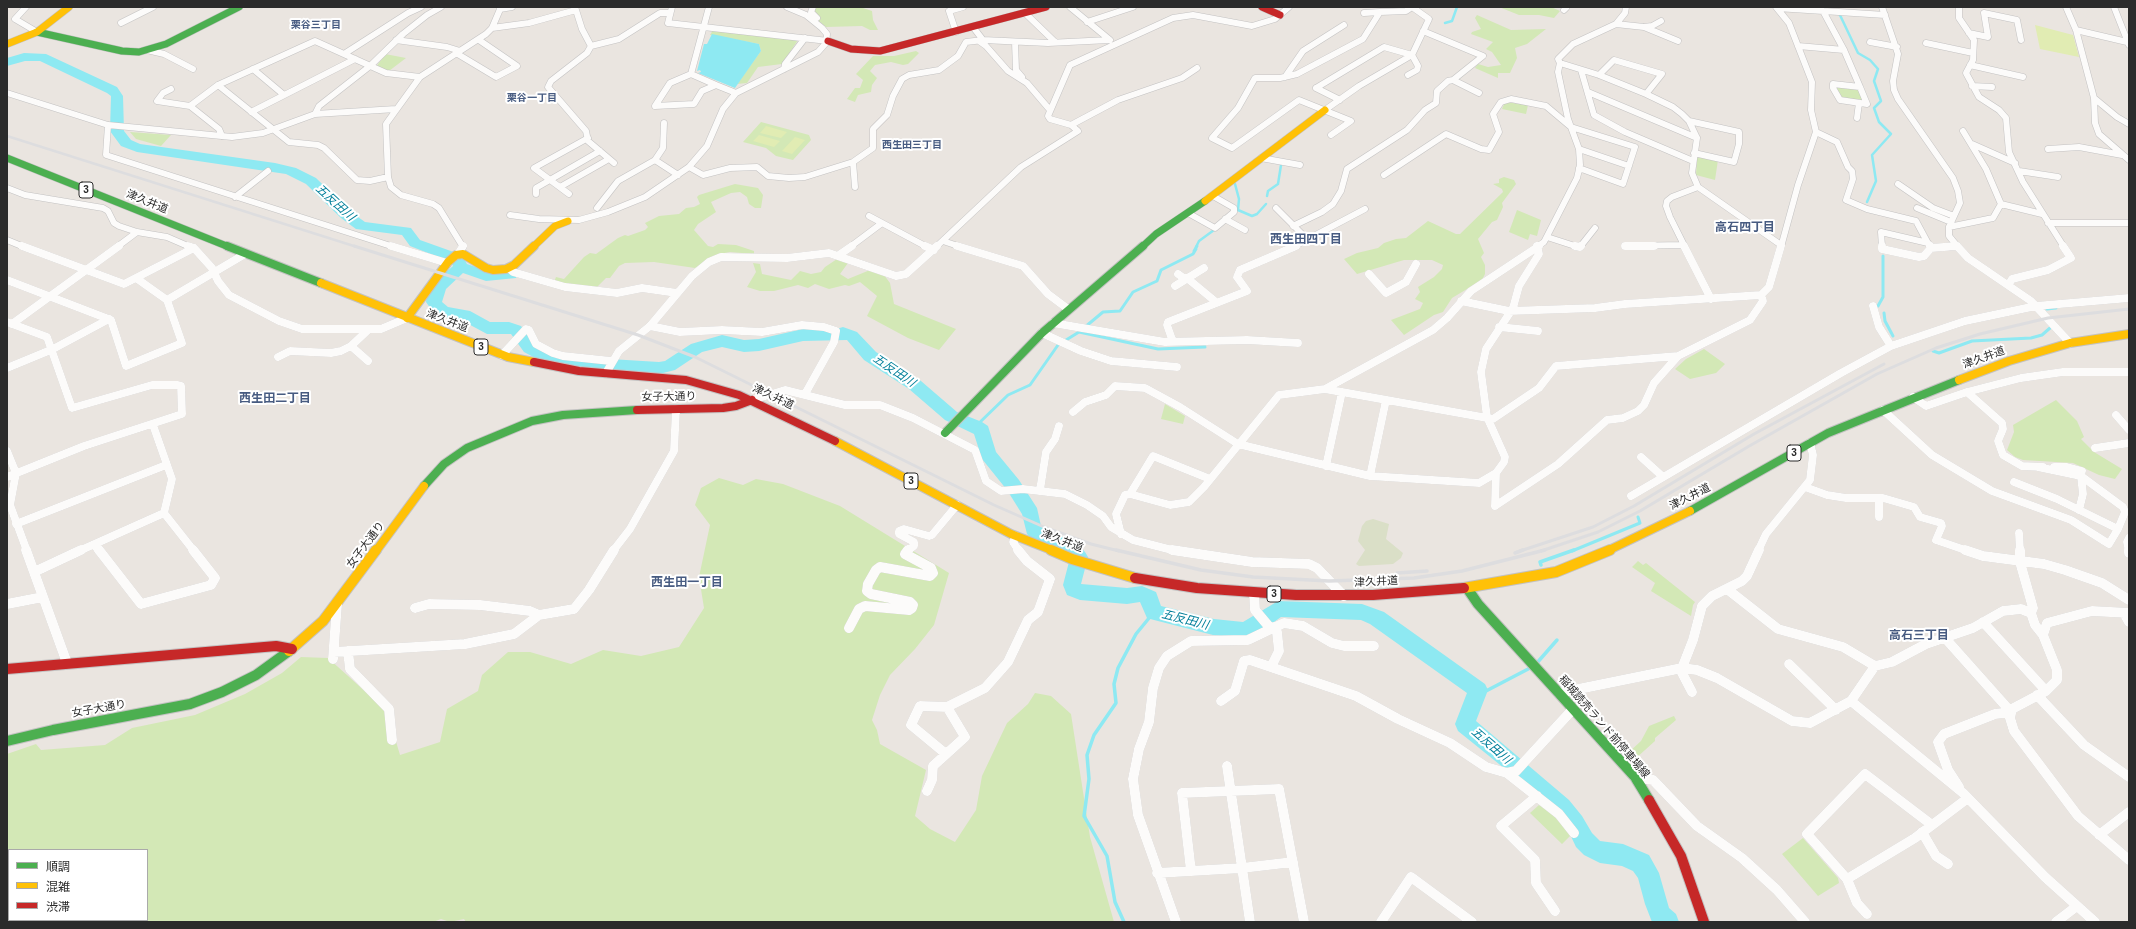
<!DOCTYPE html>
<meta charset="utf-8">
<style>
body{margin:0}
#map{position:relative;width:2136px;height:929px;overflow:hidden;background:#eae5e0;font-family:Arial,"Noto Sans JP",sans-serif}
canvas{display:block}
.frame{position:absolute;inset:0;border:8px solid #2b2b2b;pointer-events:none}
.legend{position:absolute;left:8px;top:849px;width:140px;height:72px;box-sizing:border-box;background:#fff;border:1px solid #aaa;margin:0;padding:5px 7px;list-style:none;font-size:12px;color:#2b2b2b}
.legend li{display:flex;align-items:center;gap:8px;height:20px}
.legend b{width:20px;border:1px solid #aaa}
</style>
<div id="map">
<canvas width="2136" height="929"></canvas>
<div class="frame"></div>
<ul class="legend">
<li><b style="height:5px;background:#4caf50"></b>順調</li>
<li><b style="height:5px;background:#ffc107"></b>混雑</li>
<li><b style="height:5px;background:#c62828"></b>渋滞</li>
</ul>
</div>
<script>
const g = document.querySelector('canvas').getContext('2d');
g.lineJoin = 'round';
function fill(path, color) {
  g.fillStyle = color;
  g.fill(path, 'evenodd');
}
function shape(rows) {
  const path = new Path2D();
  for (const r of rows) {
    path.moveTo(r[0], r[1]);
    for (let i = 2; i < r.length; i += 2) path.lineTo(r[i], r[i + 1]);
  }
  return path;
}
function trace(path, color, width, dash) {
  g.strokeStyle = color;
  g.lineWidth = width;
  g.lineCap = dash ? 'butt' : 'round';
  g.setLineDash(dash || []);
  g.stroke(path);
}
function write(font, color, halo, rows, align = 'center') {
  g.font = font + ' Arial,"Noto Sans JP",sans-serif';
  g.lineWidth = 4;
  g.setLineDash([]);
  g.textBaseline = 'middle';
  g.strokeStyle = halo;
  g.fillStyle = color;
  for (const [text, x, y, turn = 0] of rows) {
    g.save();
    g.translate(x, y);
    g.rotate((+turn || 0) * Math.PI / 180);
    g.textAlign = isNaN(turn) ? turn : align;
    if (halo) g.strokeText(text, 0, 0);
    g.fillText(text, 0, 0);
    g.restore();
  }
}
fill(shape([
 [816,7,860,7,872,11,873,20,878,30,870,30,862,26,826,27,811,15],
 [1499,7,1551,7,1560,11,1554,18,1539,15,1519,15],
 [1477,15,1511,30,1546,29,1527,44,1515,48,1517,58,1510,73,1498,73,1498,78,1475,68,1478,64,1488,67,1501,65,1492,52,1486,49,1493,42,1471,34,1472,32,1481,29,1475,18],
 [713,30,798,40,782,64,758,67,747,83,737,84,761,51,759,44,710,35],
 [916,51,919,53,908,64,903,65,891,62,875,65,870,71,877,78,872,85,871,92,858,95,855,102,847,99,855,88,860,88,863,80,856,74,873,56,894,56],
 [385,54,406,58,389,71,376,67],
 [1836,86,1855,88,1859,91,1862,100,1842,99],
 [1505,102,1528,105,1526,114,1502,109],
 [761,122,809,135,811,140,793,160,776,156,766,148,743,142],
 [130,132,171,135,161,146,136,139],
 [1700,156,1718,160,1715,180,1696,175,1697,157],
 [1504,177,1514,180,1516,184,1502,203,1503,207,1497,220,1492,222,1478,239,1484,253,1481,257,1485,265,1485,274,1482,280,1452,298,1443,312,1434,315,1404,335,1391,320,1420,309,1423,303,1415,299,1420,292,1418,287,1434,277,1442,269,1443,265,1432,260,1404,260,1357,274,1344,259,1357,253,1378,248,1384,243,1396,239,1406,238,1428,221,1456,234,1460,234,1503,192,1502,189,1493,184,1499,183,1499,179],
 [735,184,758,188,763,195,761,208,755,208,749,204,747,197,740,192,731,193,711,202,716,212,698,224,694,230,708,246,713,247,718,244,736,245,754,251,754,254,730,252,719,254,695,268,654,262,625,263,619,266,610,278,606,278,597,287,554,282,556,277,564,279,584,257,590,253,596,254,618,238,625,235,628,236,645,230,648,227,645,223,659,216,679,214,686,208,694,207,700,204,697,197,699,195],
 [1517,210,1541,220,1537,236,1530,234,1528,240,1509,232],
 [837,259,848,263,840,274,848,279,870,270,884,275,890,283,894,304,956,329,939,350,908,338,867,316,877,296,860,282,849,286,845,285,829,289,815,284,808,288,798,285,774,291,760,291,747,287,756,272,753,263,760,264,762,274,791,280,800,271,811,274,821,272,825,267],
 [1704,349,1725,364,1716,373,1690,379,1675,369,1686,359],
 [2056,400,2077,421,2084,437,2081,439,2094,452,2122,469,2115,479,2099,475,2073,463,2023,460,2015,457,2007,450,2014,432,2013,425],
 [1165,404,1185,416,1183,424,1161,419],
 [719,478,743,485,756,479,783,484,840,506,949,573,934,625,915,649,890,675,880,695,872,720,877,730,880,744,926,770,915,816,930,829,955,842,976,810,982,776,1007,723,1028,704,1035,693,1051,696,1071,714,1090,837,1114,922,466,922,464,919,450,922,441,919,433,922,7,922,7,754,36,744,41,750,105,745,132,728,195,715,245,694,282,673,301,657,328,658,387,711,400,755,440,742,447,709,478,691,482,675,508,652,530,652,571,664,603,650,641,656,679,647,704,608,699,577,710,525,695,505,701,488],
 [9,850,147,850,147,920,9,920],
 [1638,561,1643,565,1646,563,1695,602,1693,605,1691,616,1651,591,1655,583,1632,567],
 [1674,716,1676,720,1655,738,1655,741,1635,759,1628,753,1641,741,1649,726],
 [1539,805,1553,815,1571,835,1562,844,1530,813],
 [1803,838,1838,878,1839,883,1818,896,1782,854]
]), '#d3e8b6');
fill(shape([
 [1373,519,1389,524,1386,539,1403,553,1401,558,1393,564,1359,566,1356,564,1365,550,1358,541,1362,526,1366,521]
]), '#dadfc7');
fill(shape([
 [2035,25,2073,35,2079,57,2040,49],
 [766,126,787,132,781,138,760,133],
 [759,135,780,141,774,147,753,141],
 [795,137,805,140,792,154,782,151]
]), '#e1ecb3');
fill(shape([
 [712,34,759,44,761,51,735,88,698,73,701,72,700,70,697,71,704,44,707,44]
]), '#8ee9f2');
trace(shape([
 [1839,13,1858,53,1870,60,1878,69,1874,81,1881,101,1874,108,1879,122,1891,134,1872,155,1876,181,1867,202],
 [1445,23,1452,21,1457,7],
 [1235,184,1239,199,1238,210,1252,216,1257,214,1266,204],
 [1267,196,1268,191,1278,184,1281,165],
 [1196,247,1199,241,1214,230]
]), '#8ee9f2', 2.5);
trace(shape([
 [1194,251,1197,246],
 [1878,306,1883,297,1883,256],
 [2047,309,2056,308],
 [1884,313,1885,321,1893,336],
 [1085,327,1103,312,1120,311,1133,292,1157,281,1161,270,1193,254,1196,249],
 [1933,351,1939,353,1972,341,2031,338,2042,335,2050,328],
 [976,426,1008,395,1030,385,1058,345,1079,332,1158,349,1205,347],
 [1572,551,1640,523,1638,517]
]), '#8ee9f2', 3);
trace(shape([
 [1541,565,1540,562,1574,550],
 [1536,664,1557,640],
 [1478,690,1486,691,1532,667],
 [1124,922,1115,902,1107,856,1084,816,1089,779,1087,755,1094,735,1116,703,1114,684,1118,668,1136,634,1154,612]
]), '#8ee9f2', 3.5);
fill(shape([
 [24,53,46,54,117,87,123,96,124,131,131,140,140,144,275,163,296,168,316,178,351,212,365,222,411,228,420,240,462,255,467,264,487,271,511,269,516,270,518,274,516,278,486,281,463,273,446,289,442,302,448,307,470,311,490,322,509,322,521,326,536,344,549,351,577,357,659,362,665,361,691,344,722,335,744,340,759,339,803,329,833,330,843,327,857,332,876,352,921,381,957,412,982,422,988,426,996,452,1019,480,1037,508,1041,526,1045,530,1076,542,1085,552,1088,557,1081,584,1127,588,1142,586,1156,592,1161,606,1214,619,1243,622,1278,601,1362,604,1384,612,1485,684,1488,690,1476,721,1569,800,1582,816,1592,833,1600,841,1623,844,1649,855,1659,873,1669,908,1676,914,1679,922,1652,922,1645,904,1638,878,1633,871,1622,866,1600,863,1584,855,1576,847,1568,830,1555,814,1499,764,1458,731,1455,724,1467,693,1370,624,1361,620,1281,617,1253,637,1246,639,1213,635,1154,620,1147,618,1140,602,1127,604,1080,600,1067,595,1063,585,1070,558,1064,552,1033,540,1027,534,1022,514,1007,490,982,459,974,434,945,420,909,389,864,360,847,340,803,341,759,351,744,352,722,347,702,352,675,370,659,374,577,369,539,360,524,352,511,334,487,334,461,320,444,317,433,312,426,302,427,295,435,282,453,266,451,262,410,246,402,235,356,229,341,218,306,184,286,174,137,152,121,146,110,131,111,96,107,93,40,61,25,61,7,66,7,58,24,53]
]), '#8ee9f2');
const streetFar2 = shape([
 [26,7,15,19,37,32],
 [575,7,582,29,591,46,587,53,551,81,548,87,586,131,588,141,614,163],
 [672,7,668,23,828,41],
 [813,7,811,12,817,18],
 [1070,7,1110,40],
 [1776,7,1789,23,1812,82,1811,110,1816,132,1798,185,1781,247],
 [1818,7,1823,11,1844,50,1860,87],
 [1882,7,1898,54,1893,81,1894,90,1898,99,1953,178,1958,191,1960,203,1949,227,1949,236,1958,247],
 [1959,7,1959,18,1974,40,1973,60,1966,73,1979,97,1999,110,2006,118,2009,152,2023,182,2064,247],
 [2066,7,2076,30,2094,98,2095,123,2099,134,2129,160],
 [2114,7,2129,45],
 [1777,8,1885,15],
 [500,9,512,7],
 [1564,10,1566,8],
 [1364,13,1380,12],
 [1026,14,1055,42],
 [1087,22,1133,7],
 [121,23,153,7],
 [1616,24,1644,27,1652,26,1661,21],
 [973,27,983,40],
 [1644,27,1678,41],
 [492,28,529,23,576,10],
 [2076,30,2127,42],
 [1423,31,1483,56,1453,80,1479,93],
 [956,32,949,11,963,7],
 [1969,33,1988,37,1984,13,2017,20,2021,40],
 [396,40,447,47,460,51],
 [979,41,986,46,1008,71,1027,83,1050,110],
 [1015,42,1016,70,1022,77],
 [1870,42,1897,47],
 [1926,43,1973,53],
 [591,46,619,39,660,13,669,13],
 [1798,46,1844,50],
 [147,50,164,54,193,69],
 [456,53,496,77,517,66,479,40],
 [344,54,408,13,421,7],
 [1560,63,1599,75,1646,94,1673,107,1682,114,1689,121,1697,138,1692,173,1698,187,1781,245],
 [1970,65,2023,77],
 [253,69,284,95],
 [784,69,785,64,805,38],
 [1581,70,1594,115,1625,132,1693,161],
 [691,74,709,7],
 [691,74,716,85,702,91,694,104,655,106,670,83,691,74],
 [1599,75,1614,60,1662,74,1646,94],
 [1285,77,1303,51,1344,25],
 [1833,84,1860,87,1867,104,1840,100,1833,88,1833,84],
 [218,85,289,142,318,145,324,148,357,180,370,181,388,177],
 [716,85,736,93],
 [1972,86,1992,87],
 [1316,88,1384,47,1412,55,1418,66,1417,70,1408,75],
 [1316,88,1340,100],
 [171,89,163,93,157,101,190,106,218,85,315,41,386,73,420,77],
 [1588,92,1697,138],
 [7,93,108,125,232,137,263,133,315,114,396,109],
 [2094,98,2117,117,2129,124],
 [190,106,219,129,222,136],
 [1325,110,1359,86,1412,55,1429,19,1412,7],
 [251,112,355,59],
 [315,114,319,106,370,66,403,34,427,15,441,7],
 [1857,118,1859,103],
 [1689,121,1739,132,1739,144,1734,162,1694,153],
 [664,123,663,148,655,160,678,175],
 [108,125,106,155,394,247],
 [1071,125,1118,100,1182,78,1197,68],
 [1816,132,1837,142,1848,167,1852,171,1853,179,1846,200,1867,209,1916,221,1930,247],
 [1331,135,1351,121,1299,100,1232,148,1212,138,1238,108,1255,78,1280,78,1297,74,1363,39,1380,12,1406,11,1412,7],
 [1972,144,2015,163],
 [1579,149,1629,166],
 [2048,149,2079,147,2122,155],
 [1261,158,1300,165],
 [689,167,703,175,730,168,757,167,768,176,789,178,805,177,853,162],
 [2019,171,2058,177],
 [1384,175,1446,134,1481,149,1489,150,1499,132,1493,114,1501,102,1511,99,1546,106,1571,127,1635,147,1623,184,1579,168],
 [1898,184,1933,208,1954,216],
 [560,187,609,159],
 [855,187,853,162,873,148,873,129,887,115,893,96,902,79,909,75,939,70,958,56,966,42,983,40,1048,43,1109,40],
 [7,188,25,195,103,208,108,211,114,223,119,226,137,232,167,237,190,247],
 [536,194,536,188,600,151],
 [569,194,534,168,588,138],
 [235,197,268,171],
 [2001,204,2042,214],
 [597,208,618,181,655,160],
 [1276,208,1308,240],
 [1917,208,1951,222],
 [1188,213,1215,228,1234,212,1234,208,1213,196],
 [510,215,539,219,579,220,608,212,645,197,689,167,707,146,723,109,736,93,818,52,826,43,827,34,822,28,806,15,787,7],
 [869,216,927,247],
 [1225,219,1245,230],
 [2048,223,2129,223],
 [1293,226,1322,212,1333,204,1341,191,1347,169,1407,130,1425,110,1436,103,1437,91,1448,81,1453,80],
 [1949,227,1993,218,2001,204,1986,169,1963,131],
 [1547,237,1578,247],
 [7,240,24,247],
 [943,241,961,247],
 [1625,246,1683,245],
 [117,247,137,232],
 [463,247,439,208,433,204,401,195,391,187,388,177,386,124,420,77,486,34,492,28,501,7],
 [850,247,882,223],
 [936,247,1021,167,1078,131,1071,125,1050,119,1048,116,1070,65,1173,18,1193,15,1252,26,1275,19,1289,7],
 [1293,247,1365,209],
 [1537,247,1544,242,1577,178,1580,165,1579,149,1568,119,1558,72,1560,63,1558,59,1573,44,1616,24,1625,13,1626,7],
 [1580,247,1595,228],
 [1685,247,1670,217,1666,206,1667,201,1672,197,1698,187],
 [1882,247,1881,232,1928,243],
 [1950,247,1957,246]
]);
const streetFar1 = shape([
 [22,246,124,284,194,248],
 [188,246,194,248,212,268,218,281,229,295,279,321,302,329,381,329,407,318],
 [391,246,447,263],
 [925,246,934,250],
 [957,246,1023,266,1048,294,1068,309],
 [1575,246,1580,247,1581,246],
 [1625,246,1654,246],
 [1684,246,1711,299],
 [1882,246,1882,249,1919,257,1924,256,1931,248,1957,246],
 [1930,246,1931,248],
 [1957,246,1968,258,2031,301,2070,343],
 [458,254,463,246],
 [839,255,852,246],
 [509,268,513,272,565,287,617,293,642,288,677,293],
 [1178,274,1185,279],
 [1369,274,1386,293,1406,282,1416,264],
 [1187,278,1216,302],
 [7,280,111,320,126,366,182,343,167,300,136,278],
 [2009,284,2012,279,2048,270,2071,258,2063,246],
 [1175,286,1204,268],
 [167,300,245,254],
 [1461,301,1509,311,1595,308,1625,304,1761,295,1769,287,1781,246],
 [1873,306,1879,327,1891,346],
 [7,322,47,337,72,408,152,385,177,385,181,386,182,414,84,446,7,477],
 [1053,323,1165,342,1247,340,1298,343],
 [12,324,119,246],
 [650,326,680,332,722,330,762,332,802,325,824,327,836,331,834,342,805,394],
 [1499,327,1538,331],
 [1042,333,1081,351,1111,361,1177,367],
 [1173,342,1167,325,1168,322,1247,291,1237,277,1240,270,1296,246],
 [351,346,368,361],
 [502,355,526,329,529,330,536,344,553,353,563,356,611,361],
 [278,357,290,351,331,353,341,351,351,346,368,330],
 [7,368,53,349,109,319],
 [606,373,619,351,650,326,692,276,709,262,721,257,787,258,829,253,896,276,906,274,937,246],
 [1325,389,1493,419,1539,388,1556,366,1678,356],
 [1967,392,2002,423,2003,429,1998,441,2003,455,2022,466,2043,467],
 [1913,397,1926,406,1967,392,2021,378,2063,372,2129,372],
 [752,400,785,390,845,405,880,405,913,418,975,450,986,481,1001,491,1023,489,1065,494,1087,505,1103,516,1111,527,1133,540,1176,551],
 [1883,410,1932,455,1992,491,2071,520,2109,544,2118,529],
 [1073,412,1085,402,1106,395,1115,386,1145,388,1180,407,1238,444,1370,476,1479,483,1496,473,1504,462,1505,457,1487,417,1481,372,1486,349,1513,308,1519,286,1539,254,1537,246],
 [2116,415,2129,430],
 [153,425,172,479,164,513,194,551],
 [2095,448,2129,443],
 [7,451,16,473,10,505,27,551],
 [1641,457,1662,476],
 [1326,466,1342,392],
 [2054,467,2067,467,2082,471],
 [1370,476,1386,400],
 [2014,482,2057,499,2118,529,2125,512,2123,507,2081,476,2038,467],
 [1805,487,1827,495,1846,498,1883,498,1914,507,1920,517,1941,523,1942,526,1936,540,1968,551],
 [1040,490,1046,452,1055,439,1059,426],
 [1130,494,1153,456,1210,479],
 [1631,496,1841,373,1891,346,1965,321,2036,306,2129,298],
 [1879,498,1879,517],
 [1495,506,1558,464,1607,420,1623,418,1638,411,1644,405,1654,383,1678,356,1750,320,1763,301,1761,295],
 [1495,506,1496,473],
 [2079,510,2083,494,2081,476],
 [16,524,166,465],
 [2019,533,2020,551],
 [1121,534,1116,514,1125,495,1130,494,1170,505,1189,502,1204,487,1279,395,1325,389,1433,330,1447,318,1471,291,1539,246],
 [1016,536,1013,542,1019,551],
 [95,546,99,551],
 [79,551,164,513],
 [613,551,630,529,674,451,676,409],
 [907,551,914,546,914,542,899,534,899,531,904,529,929,536,932,535,957,505],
 [1758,551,1766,534,1810,480,1813,455,1810,443],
 [2129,551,2127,542,2129,538]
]);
const street = shape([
 [26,550,67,663],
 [99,550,141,604,211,585,215,578,193,550],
 [1172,550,1252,562,1309,564,1317,568,1344,596],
 [1965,550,1983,556,2044,564,2065,570,2102,583,2129,600],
 [2020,550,2020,562,2033,608,2031,613,2035,625,2043,635],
 [2129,550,2129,553],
 [34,572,81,550],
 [1727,589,1778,629,1843,647,1875,666],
 [7,604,43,597],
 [415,608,429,604,480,605,530,611,539,615],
 [2124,613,2129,622],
 [2129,613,2092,611,2047,623,2043,635,2057,670,2057,680,2046,691,2012,709,2010,718,2014,731,2078,816,2129,860],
 [1983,622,2046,691],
 [849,628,859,609,865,606,909,610,912,608,913,605,910,602,871,594,867,591,868,584,876,570,880,567,930,576,933,573,931,568,905,554,908,550],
 [1271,629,1284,623,1303,626,1332,643,1344,646,1374,646],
 [1945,638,2011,712],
 [348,651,350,669,389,709,392,740],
 [334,652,465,644,514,634,539,615,574,609,589,590,614,550],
 [333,659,337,604],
 [1789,664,1836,710],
 [1271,667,1279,651,1277,632,1274,627],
 [1682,668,1693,640,1702,606,1712,596,1742,581,1747,576,1759,550],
 [1680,669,1692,692],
 [1559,693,1682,668,1697,670,1717,678,1792,721,1810,723,1851,701,1875,666,1892,662,1926,644,1973,628,2003,611,2021,609,2031,613],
 [2037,695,2084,745,2129,777],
 [1221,701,1235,691,1244,661,1250,660,1356,696,1398,719,1450,743,1486,767,1507,773,1559,814,1574,833],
 [1851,701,1963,793,2045,877,2095,922],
 [946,754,911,725,920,706,947,707],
 [1227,766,1250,922],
 [1507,773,1516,771,1573,709],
 [1635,777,1653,780,1697,826,1742,858,1777,890,1805,922],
 [1959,787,1948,770,1938,742,1944,734,1995,714,2011,712],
 [927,791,932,780,933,766,965,737,947,707,985,688,1008,662,1028,620,1038,612,1050,579,1027,561,1018,550],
 [1537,796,1501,826,1535,860,1536,883,1555,911],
 [1922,832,1936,856,1948,864],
 [2099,835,2129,812],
 [1191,871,1182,793,1279,789,1304,922],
 [1157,873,1242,868,1293,862],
 [1847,879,1915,838,1968,798],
 [1867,914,1857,903,1847,879,1807,834,1865,774,1932,825],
 [1176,922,1138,815,1133,779,1139,749,1149,722,1153,688,1159,668,1167,656,1191,641,1248,640,1271,629,1255,610,1254,593],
 [1381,922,1411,877,1472,922],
 [2056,922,2077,906]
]);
const fastFar2 = shape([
 [37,32,122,51,139,52,166,44,239,7],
 [7,158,229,247],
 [1142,247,1156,234,1205,201]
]);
const fastFar1 = shape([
 [227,246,321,283],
 [945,433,1042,333,1143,246],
 [424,486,444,464,467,448,532,421,563,415,637,410],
 [1690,511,1828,433,1959,380]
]);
const fast = shape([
 [1467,588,1478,604,1635,777,1649,800],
 [7,741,53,730,190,704,222,692,256,675,289,651]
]);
const slowFar2 = shape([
 [7,44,37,32,69,7],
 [1205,201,1325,110],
 [533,247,555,226,568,221]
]);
const slowFar1 = shape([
 [321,283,508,357,534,362],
 [407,318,448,262,456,255,463,254,486,268,493,270,506,269,514,265,534,246],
 [1959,380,2009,361,2070,343,2129,334],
 [835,441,1011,534,1054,551],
 [376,551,424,486],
 [1607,551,1690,511]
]);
const slow = shape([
 [1051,550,1072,559,1135,578],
 [1464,588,1556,572,1610,550],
 [289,651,323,621,376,550]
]);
const jamFar2 = shape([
 [1262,7,1280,15],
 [828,41,851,49,880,51,1046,7]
]);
const jamFar1 = shape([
 [534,362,579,371,686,380,739,395,835,441],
 [637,410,723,408,736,406,752,400]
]);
const jam = shape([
 [1135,578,1197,588,1296,595,1373,595,1464,588],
 [7,669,276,646,292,649],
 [1649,800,1681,856,1704,922]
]);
trace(streetFar2, '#c3c2c2', 7);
trace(streetFar1, '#c3c2c2', 8);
trace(street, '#c3c2c2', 10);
trace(fastFar2, '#c3c2c2', 8);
trace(fastFar1, '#c3c2c2', 10);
trace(fast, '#c3c2c2', 12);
trace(slowFar2, '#c3c2c2', 8);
trace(slowFar1, '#c3c2c2', 10);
trace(slow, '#c3c2c2', 12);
trace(jamFar2, '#c3c2c2', 8);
trace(jamFar1, '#c3c2c2', 10);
trace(jam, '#c3c2c2', 12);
trace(streetFar2, '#fcfbfa', 6);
trace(streetFar1, '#fcfbfa', 8);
trace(street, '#fcfbfa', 10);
trace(fastFar2, '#4caf50', 7);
trace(fastFar1, '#4caf50', 8);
trace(fast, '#4caf50', 10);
trace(slowFar2, '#ffc107', 7);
trace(slowFar1, '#ffc107', 8);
trace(slow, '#ffc107', 10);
trace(jamFar2, '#c62828', 7);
trace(jamFar1, '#c62828', 8);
trace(jam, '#c62828', 10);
trace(shape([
 [7,136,357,247]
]), '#dddddf', 2.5);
trace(shape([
 [354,246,638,335,695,357,994,505,1044,527,1091,544,1119,551],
 [1520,551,1593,527,1634,506,1754,434,1884,364],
 [1541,551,1598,532,1640,511,1751,445,1877,374,1936,348,1980,334,2048,318,2129,309]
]), '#dddddf', 3);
trace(shape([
 [1116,550,1201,570,1253,577,1329,581,1414,578,1462,571,1545,550],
 [1515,553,1523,550],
 [1397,573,1427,571]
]), '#dddddf', 3.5);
write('bold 10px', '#475b81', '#fff', [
 ["栗谷三丁目",316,25],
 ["栗谷一丁目",532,98],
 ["西生田三丁目",912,145]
]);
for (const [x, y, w] of [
 [86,190,14],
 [481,347,14],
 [1794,453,14],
 [911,481,14],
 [1274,594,14]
]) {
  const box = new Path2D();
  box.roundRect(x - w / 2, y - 8, w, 16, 3);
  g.fillStyle = '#fff';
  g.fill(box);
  trace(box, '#2b2b2b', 1);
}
write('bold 10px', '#2b2b2b', null, [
 ["3",86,190],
 ["3",481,347],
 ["3",1794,453],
 ["3",911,481],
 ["3",1274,594]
]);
write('11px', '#2b2b2b', '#fff', [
 ["津久井道",147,202,22],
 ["津久井道",447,321,21],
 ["津久井道",1984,358,-20],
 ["女子大通り",669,397,-1],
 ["津久井道",773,397,25],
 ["津久井道",1690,497,-27],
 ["津久井道",1062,541,21],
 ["女子大通り",366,545,-53],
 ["津久井道",1376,582,-3],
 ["女子大通り",99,709,-10],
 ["稲城読売ランド前停車場線",1604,727,49]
]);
write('italic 12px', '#03809b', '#fff', [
 ["五反田川",335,203,42],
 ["五反田川",894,371,34],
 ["五反田川",1185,620,14],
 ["五反田川",1491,746,41]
]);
write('bold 12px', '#475b81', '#fff', [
 ["高石四丁目",1745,228],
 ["西生田四丁目",1306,240],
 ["西生田二丁目",275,399],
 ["西生田一丁目",687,583],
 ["高石三丁目",1919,636]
]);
</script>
